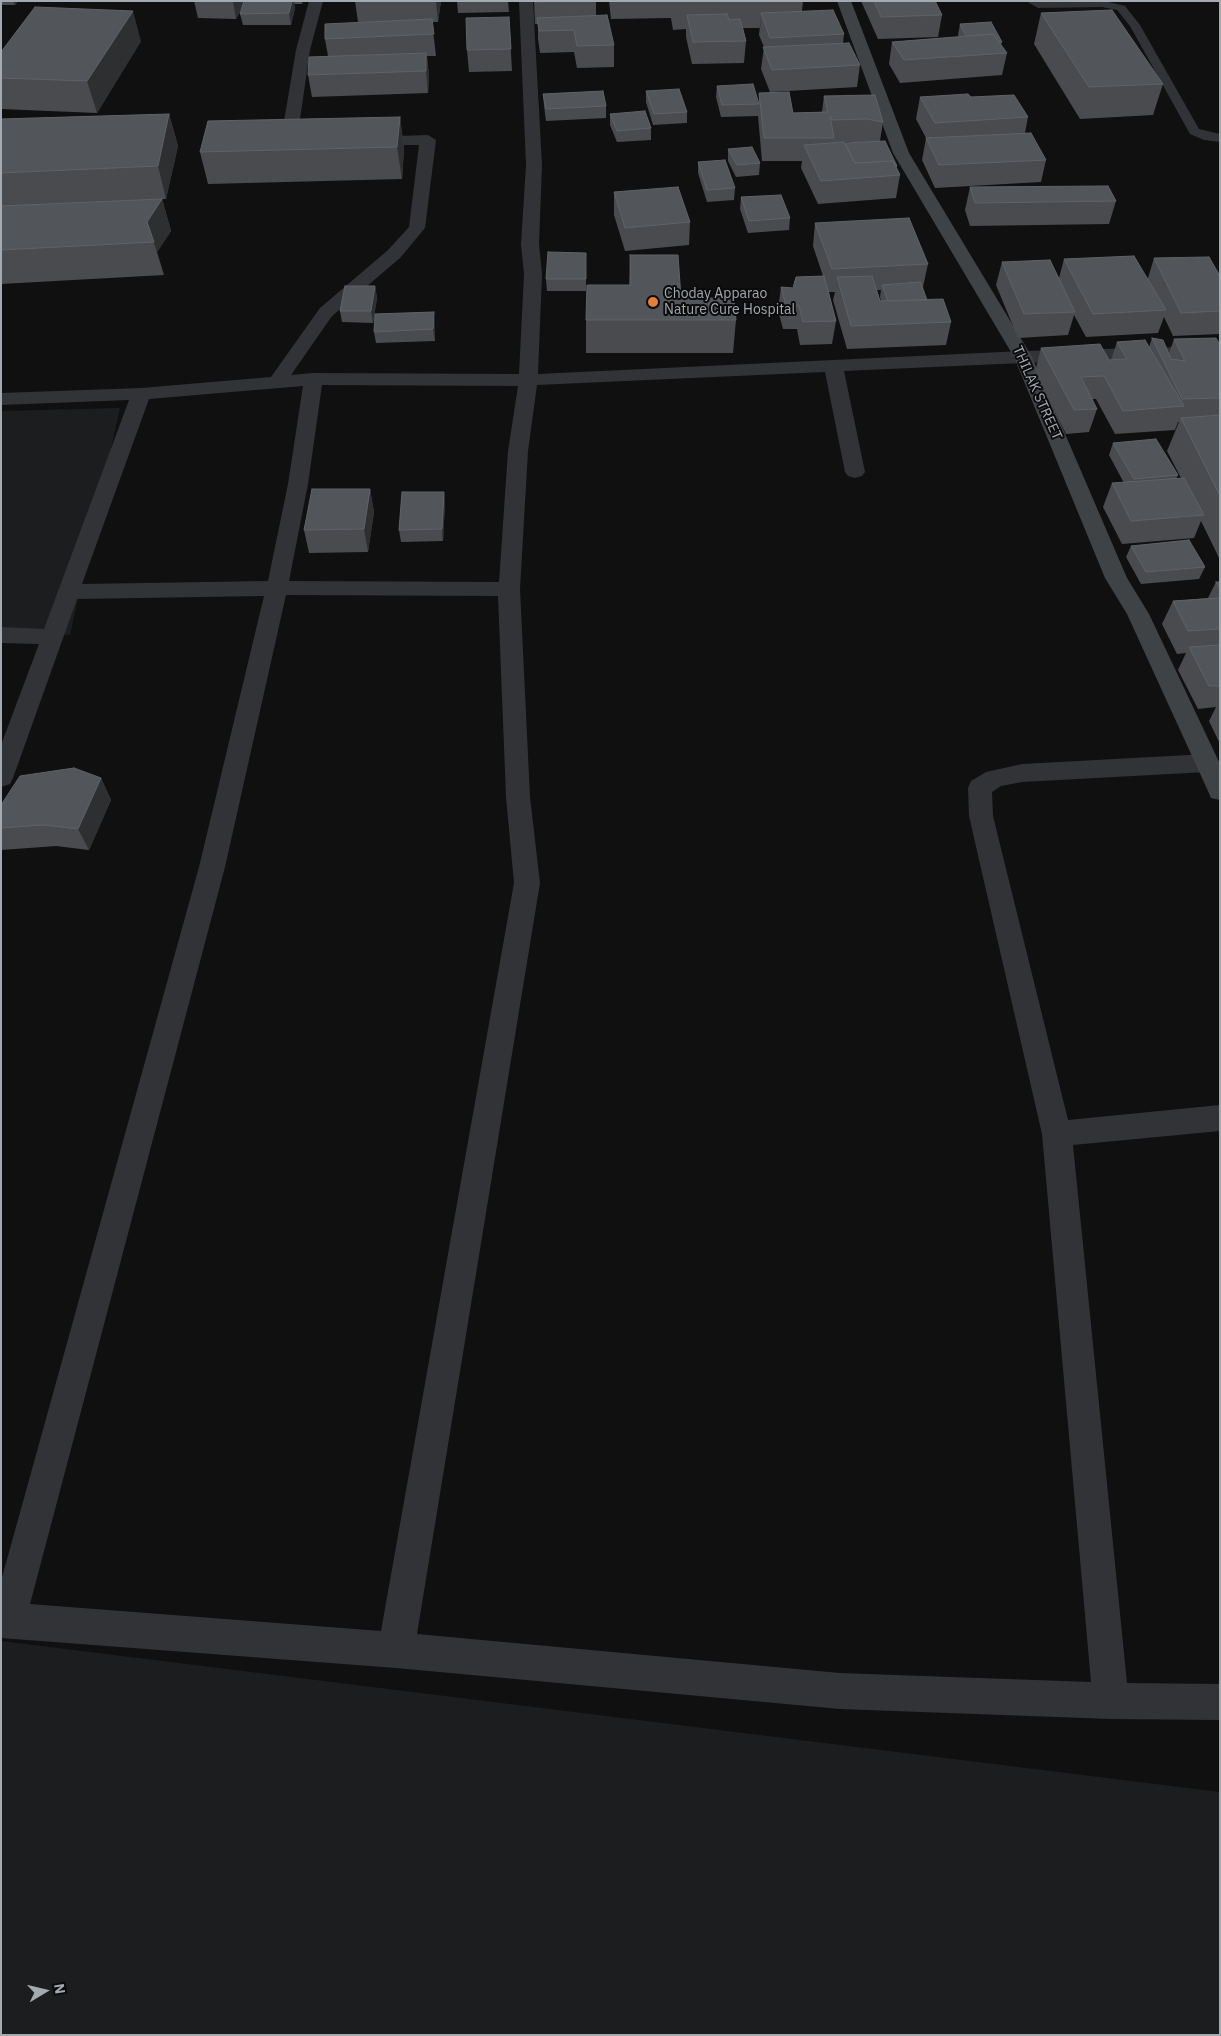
<!DOCTYPE html>
<style>
body{margin:0}
#map{position:relative;width:1221px;height:2036px;overflow:hidden;background:#101011;font-family:"IBM Plex Sans",sans-serif}
canvas{display:block}
.frame{position:absolute;inset:0;border:2px solid #a3aab1;pointer-events:none}
.north{position:absolute;left:20px;top:1966px;width:50px;height:50px;-webkit-text-stroke:4px #0b0b0c;paint-order:stroke;rotate:81deg;font-size:14px;font-weight:700;line-height:20px;text-align:center;color:#a3aab1}
.north::after{content:'';display:block;margin:auto;width:18px;height:22px;background:#a3aab1;clip-path:polygon(50% 0,100% 100%,50% 72%,0 100%)}
</style>
<div id="map">
<canvas width="1221" height="2036"></canvas>
<div class="frame"></div>
<div class="north">N</div>
</div>
<script>
const g = document.querySelector('canvas').getContext('2d');
g.lineJoin = 'round';
function fill(path, color) {
  g.fillStyle = color;
  g.fill(path, 'evenodd');
}
function shape(rows) {
  const path = new Path2D();
  for (const r of rows) {
    path.moveTo(r[0], r[1]);
    for (let i = 2; i < r.length; i += 2) path.lineTo(r[i], r[i + 1]);
  }
  return path;
}
function trace(path, color, width, dash) {
  g.strokeStyle = color;
  g.lineWidth = width;
  g.lineCap = dash ? 'butt' : 'round';
  g.setLineDash(dash || []);
  g.stroke(path);
}
function write(font, color, halo, rows, align = 'center') {
  g.font = font + ' "IBM Plex Sans",sans-serif';
  g.lineWidth = 4;
  g.setLineDash([]);
  g.textBaseline = 'middle';
  g.strokeStyle = halo;
  g.fillStyle = color;
  for (const [text, x, y, turn = 0] of rows) {
    g.save();
    g.translate(x, y);
    g.rotate((+turn || 0) * Math.PI / 180);
    g.textAlign = isNaN(turn) ? turn : align;
    if (halo) g.strokeText(text, 0, 0);
    g.fillText(text, 0, 0);
    g.restore();
  }
}
fill(shape([
 [120,408,70,635,1,633,1,411],
 [1,1641,1220,1792,1220,2035,1,2035]
]), '#1c1d1e');
fill(shape([
 [1026,1,1104,1,1125,6,1140,25,1199,129,1220,134,1220,142,1204,140,1190,134,1130,26,1117,10,1102,7,1038,8,1026,1]
]), '#323336');
fill(shape([
 [309,1,323,1,310,50,297,140,306,142,308,145,300,150,288,150,280,145,296,50,309,1],
 [519,1,533,1,542,165,539,244,542,274,538,374,1023,351,1220,346,1220,358,1023,363,844,371,865,472,862,476,855,478,848,476,845,472,825,372,537,385,528,451,520,589,530,797,540,883,417,1634,840,1673,1091,1682,1042,1134,969,816,968,788,971,781,986,772,1022,764,1207,754,1216,757,1219,763,1216,769,1207,772,1022,782,1001,786,992,792,993,816,1068,1120,1220,1105,1220,1131,1073,1145,1127,1683,1220,1684,1220,1720,1111,1719,840,1709,396,1668,1,1638,1,1581,199,867,264,596,77,599,13,778,10,784,1,787,1,745,39,644,1,643,1,627,44,629,129,400,1,405,1,393,141,388,271,377,320,308,388,250,409,227,419,145,360,145,358,142,360,139,366,137,428,135,436,140,425,228,400,258,332,316,291,375,313,373,519,374,524,274,521,244,526,165,519,1],
 [322,385,518,386,508,451,499,582,289,581,308,484,322,385],
 [303,386,288,484,268,581,82,584,149,399,303,386],
 [286,595,498,596,506,797,514,883,381,1631,30,1604,225,867,286,595]
]), '#323336');
fill(shape([
 [837,1,851,1,909,153,1032,357,1127,578,1149,614,1220,764,1220,800,1211,798,1208,791,1127,614,1105,578,1014,357,893,153,837,1]
]), '#404346');
fill(shape([
 [1,1,18,1,15,5,1,5],
 [194,1,303,1,302,4,294,4,295,8,291,25,243,25,240,14,242,7,236,19,198,18],
 [355,1,441,1,438,22,432,22,436,56,427,56,429,75,428,93,312,97,308,75,328,56,325,39,370,22,358,22],
 [457,1,508,1,509,12,458,13],
 [534,1,596,1,596,15,614,45,614,67,577,68,574,52,540,53,538,39,538,24,535,24],
 [609,1,803,1,802,11,844,34,843,43,860,65,857,87,770,92,761,69,764,47,759,35,761,16,760,28,743,28,746,41,744,63,692,64,686,37,686,29,673,30,671,18,611,19],
 [861,1,935,1,942,15,938,37,878,39],
 [1041,13,1163,84,1153,115,1080,119,1034,44],
 [509,17,512,71,469,72,467,50],
 [960,24,1002,42,1001,45,1007,53,1002,75,900,83,889,64,892,42,959,37,958,35],
 [141,41,97,113,1,109,1,52],
 [717,86,759,104,759,93,793,113,822,112,824,96,883,122,880,141,897,166,897,169,900,175,896,198,818,204,801,168,802,161,762,161,758,116,721,117,716,97],
 [834,142,866,142,845,143,845,145],
 [646,91,687,112,687,123,653,125,646,102],
 [543,94,606,106,606,118,546,121,544,106],
 [920,97,971,97,1028,117,1025,133,1046,160,1041,182,935,188,922,160,926,138,916,119],
 [169,114,178,146,166,199,162,199,171,231,157,252,164,275,1,284,1,119],
 [610,114,651,128,651,140,617,142,610,125],
 [400,117,404,149,402,179,208,184,200,152],
 [728,149,760,163,759,175,736,177,728,161],
 [698,162,735,188,734,200,707,202,698,173],
 [970,187,1116,201,1109,224,970,226,965,210],
 [614,192,690,222,689,245,625,251,614,215],
 [741,197,790,218,789,230,748,233,740,209],
 [815,223,928,264,923,287,927,300,951,322,946,345,847,349,833,300,835,292,829,292,836,321,832,344,800,345,797,329,783,329,778,310,781,287,793,288,823,276,813,246],
 [877,290,881,290,880,297,881,301,880,301],
 [630,255,681,298,736,320,733,353,586,353,586,320,629,285],
 [1154,258,1220,276,1220,334,1173,336,1164,317,1158,333,1086,337,1074,315,1068,335,1018,338,996,285,1002,262,1059,278,1064,259,1148,278],
 [586,265,586,291,547,291,546,279],
 [375,286,377,298,373,323,342,322,340,311],
 [435,324,435,341,376,343,374,332],
 [1152,338,1169,353,1174,339,1220,345,1220,560,1201,521,1194,538,1122,544,1103,507,1112,483,1124,483,1109,455,1113,443,1178,475,1176,479,1181,478,1167,451,1179,422,1178,422,1175,430,1115,434,1096,399,1092,399,1097,409,1089,432,1066,434,1035,372,1041,348,1111,360,1117,342,1149,347],
 [370,489,374,512,368,552,309,553,304,530],
 [444,492,445,504,443,541,401,542,399,530],
 [1131,546,1205,567,1199,579,1141,584,1126,557],
 [1216,582,1220,582,1220,744,1209,721,1216,707,1198,709,1178,670,1186,653,1177,654,1162,624,1173,601,1208,598],
 [101,778,111,800,89,850,56,846,1,850,1,805]
]), '#494b4e');
fill(shape([
 [13,1,18,1,15,5],
 [233,1,245,1,236,19],
 [292,1,294,1,295,8,291,25,289,13],
 [436,1,441,1,438,22],
 [133,11,141,41,97,113,87,81],
 [426,53,429,75,428,93,426,71],
 [169,114,178,146,166,199,158,166],
 [400,117,404,149,402,179,397,147],
 [162,199,171,231,157,252,147,222],
 [375,286,377,298,373,323,371,311],
 [434,312,435,324,435,341,433,329],
 [370,489,374,512,368,552,364,529],
 [444,492,445,504,443,541,442,529],
 [101,778,111,800,89,850,78,829]
]), '#2e2f31');
const building = shape([
 [244,1,292,1,289,13,240,14,244,1],
 [534,1,566,1,534,2,534,1],
 [874,1,935,1,942,15,881,17,874,1],
 [35,7,133,11,87,81,1,78,1,52,35,7],
 [833,10,844,34,770,38,761,13,833,10],
 [1112,10,1163,84,1089,87,1041,13,1112,10],
 [727,14,729,20,740,19,746,41,693,42,687,15,727,14],
 [607,15,614,45,577,46,574,30,539,31,537,18,607,15],
 [509,17,511,49,467,50,466,18,509,17],
 [432,19,434,34,325,39,325,24,432,19],
 [991,22,1002,42,999,42,993,34,966,36,960,24,991,22],
 [993,34,1007,53,904,60,892,42,993,34],
 [849,43,860,65,772,70,763,47,849,43],
 [426,53,426,71,308,75,309,57,426,53],
 [753,84,759,104,722,105,717,86,753,84],
 [679,89,687,112,654,114,646,91,679,89],
 [603,91,606,106,546,109,543,94,603,91],
 [789,92,793,113,828,112,824,96,875,95,883,122,867,119,832,120,830,116,834,138,764,138,759,93,789,92],
 [968,94,971,97,1014,95,1028,117,935,123,920,97,968,94],
 [645,111,651,128,617,131,610,114,645,111],
 [169,114,158,166,1,173,1,119,169,114],
 [400,117,397,147,200,152,208,121,400,117],
 [1031,133,1046,160,939,165,926,138,1031,133],
 [885,141,897,166,895,166,893,161,855,163,845,143,885,141],
 [844,142,855,163,893,161,900,175,821,181,804,145,844,142],
 [752,147,760,163,737,165,728,149,752,147],
 [725,160,735,188,707,190,698,162,725,160],
 [1108,186,1116,201,975,203,970,187,1108,186],
 [678,187,690,222,625,228,614,192,678,187],
 [781,195,790,218,749,221,741,197,781,195],
 [162,199,147,222,154,242,1,250,1,206,162,199],
 [909,218,928,264,832,269,815,223,909,218],
 [548,252,586,253,586,279,546,279,548,252],
 [630,255,678,255,681,298,734,298,736,320,586,320,587,285,631,285,630,255],
 [1134,256,1166,310,1093,314,1064,259,1134,256],
 [1209,257,1220,276,1220,311,1181,313,1154,258,1209,257],
 [1050,260,1075,312,1024,314,1002,262,1050,260],
 [824,276,836,321,803,322,799,306,786,306,781,287,793,288,796,277,824,276],
 [872,276,880,301,943,299,951,322,851,326,837,277,872,276],
 [920,282,927,300,888,301,882,285,920,282],
 [345,286,375,286,371,311,340,311,345,286],
 [434,312,433,329,374,332,375,314,434,312],
 [1152,338,1163,340,1171,359,1185,361,1174,339,1216,338,1220,345,1220,398,1182,399,1152,338],
 [1145,340,1184,406,1123,411,1104,376,1081,377,1097,409,1074,410,1041,348,1100,344,1109,360,1127,359,1117,342,1145,340],
 [1220,415,1220,496,1181,418,1220,415],
 [1156,439,1178,475,1134,479,1113,443,1156,439],
 [1184,478,1204,515,1131,521,1112,483,1184,478],
 [312,489,370,489,364,529,304,530,312,489],
 [402,492,444,492,442,529,399,530,402,492],
 [1189,540,1205,567,1146,572,1131,546,1189,540],
 [1216,582,1220,582,1220,589,1216,582],
 [1220,598,1220,629,1188,631,1173,601,1220,598],
 [1220,645,1220,686,1209,686,1189,647,1220,645],
 [74,768,101,778,78,829,44,825,1,828,1,805,20,776,74,768]
]);
fill(building, '#525559');
trace(building, '#5f6367', 1);
for (const [x, y, r, color] of [
 [653,302,6,"#e18039"]
]) {
  const dot = new Path2D();
  dot.arc(x, y, r, 0, 2 * Math.PI);
  g.fillStyle = color;
  g.fill(dot);
  trace(dot, '#0b0b0c', 2);
}
write('14px', '#a3aab1', '#0b0b0c', [
 ["Choday Apparao",664,294],
 ["Nature Cure Hospital",664,310]
], 'left');
write('14px', '#a3aab1', '#0b0b0c', [
 ["THILAK STREET",1037,393,66]
]);
</script>
